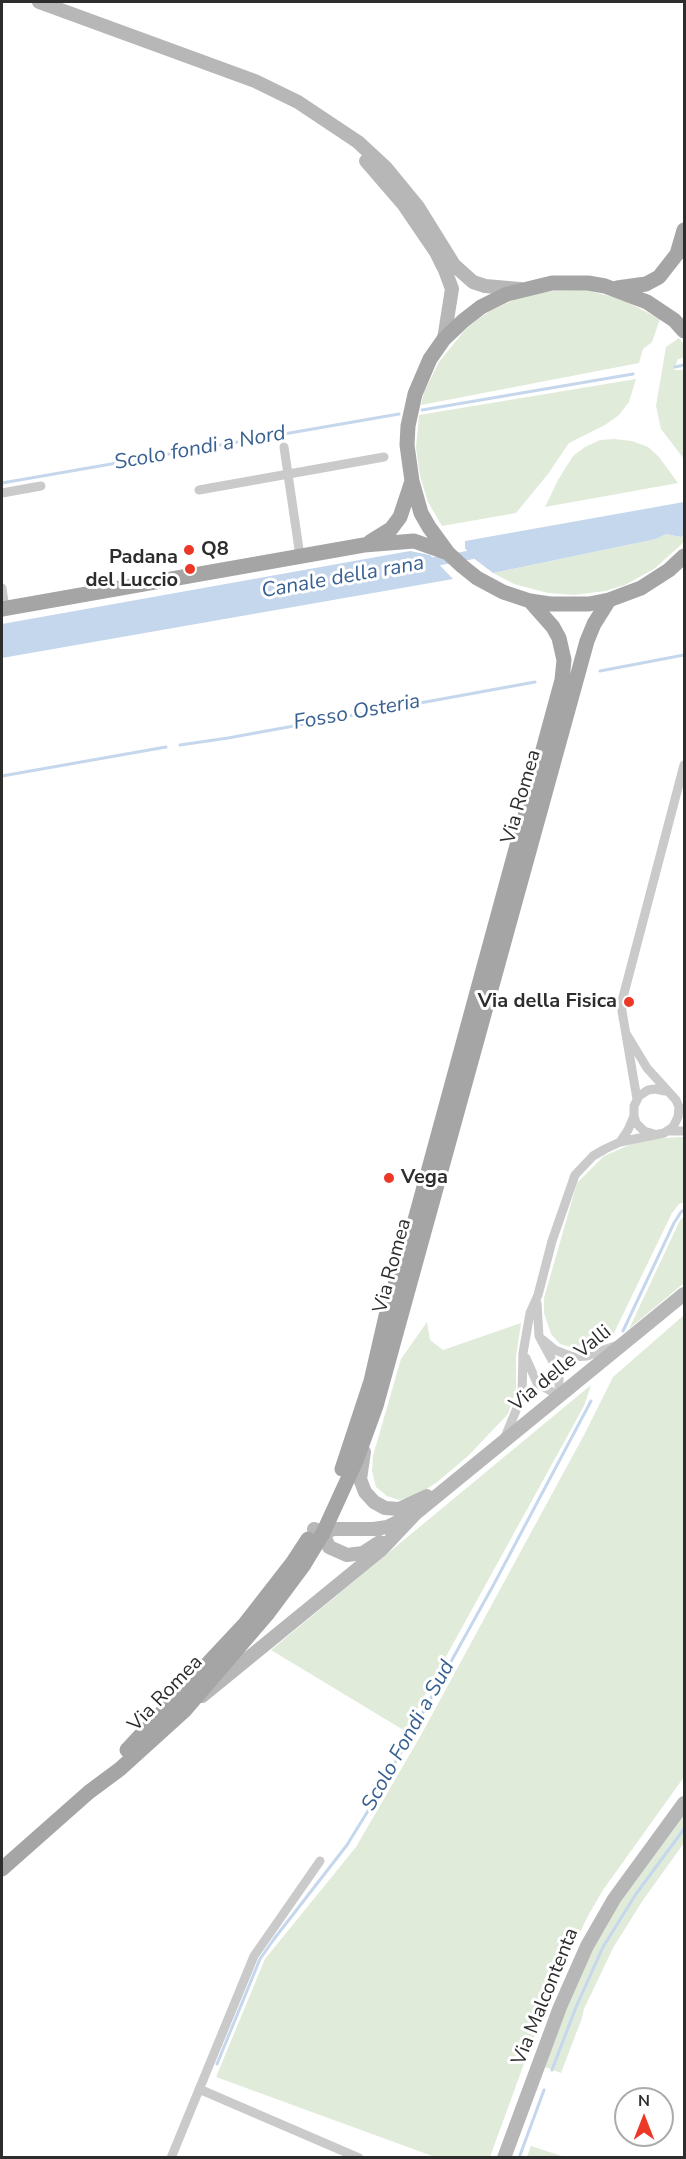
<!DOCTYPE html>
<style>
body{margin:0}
#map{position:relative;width:686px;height:2159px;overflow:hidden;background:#fff;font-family:"Nunito Sans",sans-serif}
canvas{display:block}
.frame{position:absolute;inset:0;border:3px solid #2d2d2d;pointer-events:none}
.north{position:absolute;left:614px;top:2087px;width:60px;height:60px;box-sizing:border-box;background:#fff;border:2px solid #ababab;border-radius:50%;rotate:0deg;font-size:16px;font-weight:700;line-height:24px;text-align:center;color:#2d2d2d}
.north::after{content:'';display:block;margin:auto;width:21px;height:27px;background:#ec3827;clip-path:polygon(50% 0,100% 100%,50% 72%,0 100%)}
</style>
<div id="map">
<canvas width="686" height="2159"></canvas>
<div class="frame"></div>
<div class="north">N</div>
</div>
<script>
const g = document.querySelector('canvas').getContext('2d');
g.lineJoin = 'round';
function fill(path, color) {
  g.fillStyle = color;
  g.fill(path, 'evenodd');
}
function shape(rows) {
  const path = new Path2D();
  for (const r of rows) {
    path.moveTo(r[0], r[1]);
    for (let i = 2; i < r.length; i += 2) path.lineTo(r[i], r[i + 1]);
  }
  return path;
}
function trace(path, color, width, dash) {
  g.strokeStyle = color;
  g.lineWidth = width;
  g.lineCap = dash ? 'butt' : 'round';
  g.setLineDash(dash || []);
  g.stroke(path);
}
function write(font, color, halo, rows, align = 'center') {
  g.font = font + ' "Nunito Sans",sans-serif';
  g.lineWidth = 6;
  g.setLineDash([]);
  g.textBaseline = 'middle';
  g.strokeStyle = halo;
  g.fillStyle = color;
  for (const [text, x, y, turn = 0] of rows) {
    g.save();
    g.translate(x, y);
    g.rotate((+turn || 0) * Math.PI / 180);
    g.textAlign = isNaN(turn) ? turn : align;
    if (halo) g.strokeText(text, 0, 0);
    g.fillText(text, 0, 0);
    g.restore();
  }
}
fill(shape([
 [586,290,621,299,660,319,652,342,643,349,639,363,421,405,424,392,439,362,465,330,477,320,490,311,518,298,551,291],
 [679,338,684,345,684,358,678,359,674,370,684,370,684,459,661,429,656,406,666,347],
 [636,379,629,402,619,415,605,425,569,443,548,474,516,513,442,526,428,502,420,476,416,448,419,415],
 [614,439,632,441,648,447,659,457,678,483,545,507,558,480,573,456,585,447,600,440],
 [666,534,681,537,684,535,684,542,654,569,625,585,605,591,574,595,548,593,514,584,493,573,656,539],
 [684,1137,684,1202,679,1204,672,1213,612,1337,600,1343,576,1349,560,1344,551,1334,544,1313,544,1298,577,1183,604,1156,643,1139],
 [684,1217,684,1283,629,1329,680,1220],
 [684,1315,684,1777,603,1890,589,1914,560,1973,533,2039,490,2157,435,2157,216,2077,265,1959,356,1847,421,1735,584,1435,613,1377],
 [427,1322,430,1340,443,1350,521,1323,516,1357,516,1390,508,1414,468,1456,436,1483,415,1496,399,1500,387,1496,376,1487,372,1471,373,1456,401,1359],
 [591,1385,584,1406,405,1731,271,1650],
 [684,1811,684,1843,643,1900,613,1948,584,2009,582,2018,561,2073,545,2067,566,2008,592,1948,632,1882],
 [531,2146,565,2157,527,2157]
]), '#e0ebda');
fill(shape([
 [684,502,684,535,681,537,666,534,656,539,493,573,472,557,465,548,465,541],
 [410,551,430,555,453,579,2,658,2,624]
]), '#c5d7ec');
trace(shape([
 [675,367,684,365],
 [422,410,633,374],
 [2,483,399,414],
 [600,671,684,655],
 [180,745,228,738,535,682],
 [2,776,166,747],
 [623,1331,674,1223,681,1212,684,1210],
 [217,2064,260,1959,274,1939,347,1845,371,1806,494,1584,591,1401],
 [552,2070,576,2007,603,1947,636,1894,684,1829],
 [519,2158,544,2090]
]), '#c5d7ec', 3);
trace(shape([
 [427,563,481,553]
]), '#c5d7ec', 9);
trace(shape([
 [284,447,300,556],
 [199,490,384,457],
 [2,493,41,486],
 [2,588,5,609],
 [637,1099,622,1011,622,1001,684,765],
 [668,1131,684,1131],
 [654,1134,644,1131,636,1123,634,1116,634,1106,639,1096,648,1090,655,1089,665,1091],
 [620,1142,628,1130,634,1116],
 [543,1340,555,1350,573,1357,587,1356,615,1346],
 [526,1358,537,1383,559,1396,559,1379,557,1369,539,1336,537,1303],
 [505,1437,522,1396,523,1353,530,1313,538,1295,552,1241,575,1175,593,1156,605,1149,620,1142,664,1133,673,1127,678,1117,679,1107,676,1100,647,1068,627,1035],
 [199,2089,359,2158],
 [171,2158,254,1956,320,1861]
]), '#cacaca', 9);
trace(shape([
 [39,2,255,81,298,102,358,142,386,168,418,207,454,265,464,274,473,282,485,286,520,289],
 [366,161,404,205,436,252,445,270,452,289,444,339],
 [364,1452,360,1479,365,1492,374,1502,385,1508,399,1509,427,1496],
 [314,1529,323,1533,329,1547,347,1555,363,1553,380,1542],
 [323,1533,334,1529,374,1529,387,1527,408,1517],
 [202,1696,382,1549,416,1513,684,1294],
 [504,2158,560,2007,587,1946,614,1899,684,1803]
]), '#b7b7b7', 14);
trace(shape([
 [617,288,646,284,659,277,677,254,684,230],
 [684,331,674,320,647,302,605,286,588,283,552,283,507,294,481,307,463,321,444,339,430,359,415,394,408,426,407,445,412,481,421,513,429,527,448,553,462,566,477,578,503,592,530,601,550,604,589,604,609,600,641,588,669,570,684,556],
 [370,542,391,529,400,517,412,481],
 [2,609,364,545,414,541,445,552],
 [342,1469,371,1381,389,1303,409,1242,562,680,564,660,559,638,553,627,530,601],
 [127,1750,244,1625,293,1562,308,1539],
 [2,1869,89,1792,120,1769,184,1711,268,1613,303,1566,323,1533,356,1461,376,1406,587,641,594,624,609,600]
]), '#a5a5a5', 15);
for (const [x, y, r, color] of [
 [189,550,6,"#ec3827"],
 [190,569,6,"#ec3827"],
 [629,1002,6,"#ec3827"],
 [389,1178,6,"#ec3827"]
]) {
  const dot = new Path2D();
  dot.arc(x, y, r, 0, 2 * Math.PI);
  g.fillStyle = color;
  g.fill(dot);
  trace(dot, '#fff', 2);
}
write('bold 20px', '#2d2d2d', '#fff', [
 ["Q8",201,550],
 ["Padana",178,558,"right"],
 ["del Luccio",178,581,"right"],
 ["Via della Fisica",617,1002,"right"],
 ["Vega",401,1178]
], 'left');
write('20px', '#2d2d2d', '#fff', [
 ["Via Romea",522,797,-74],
 ["Via Romea",393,1266,-75],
 ["Via delle Valli",561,1369,-39],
 ["Via Romea",166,1694,-46],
 ["Via Malcontenta",546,1997,-68]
]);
write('italic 21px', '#386192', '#fff', [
 ["Scolo fondi a Nord",200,449,-10],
 ["Canale della rana",343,578,-10],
 ["Fosso Osteria",357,713,-10],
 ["Scolo Fondi a Sud",409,1736,-61]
]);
</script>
